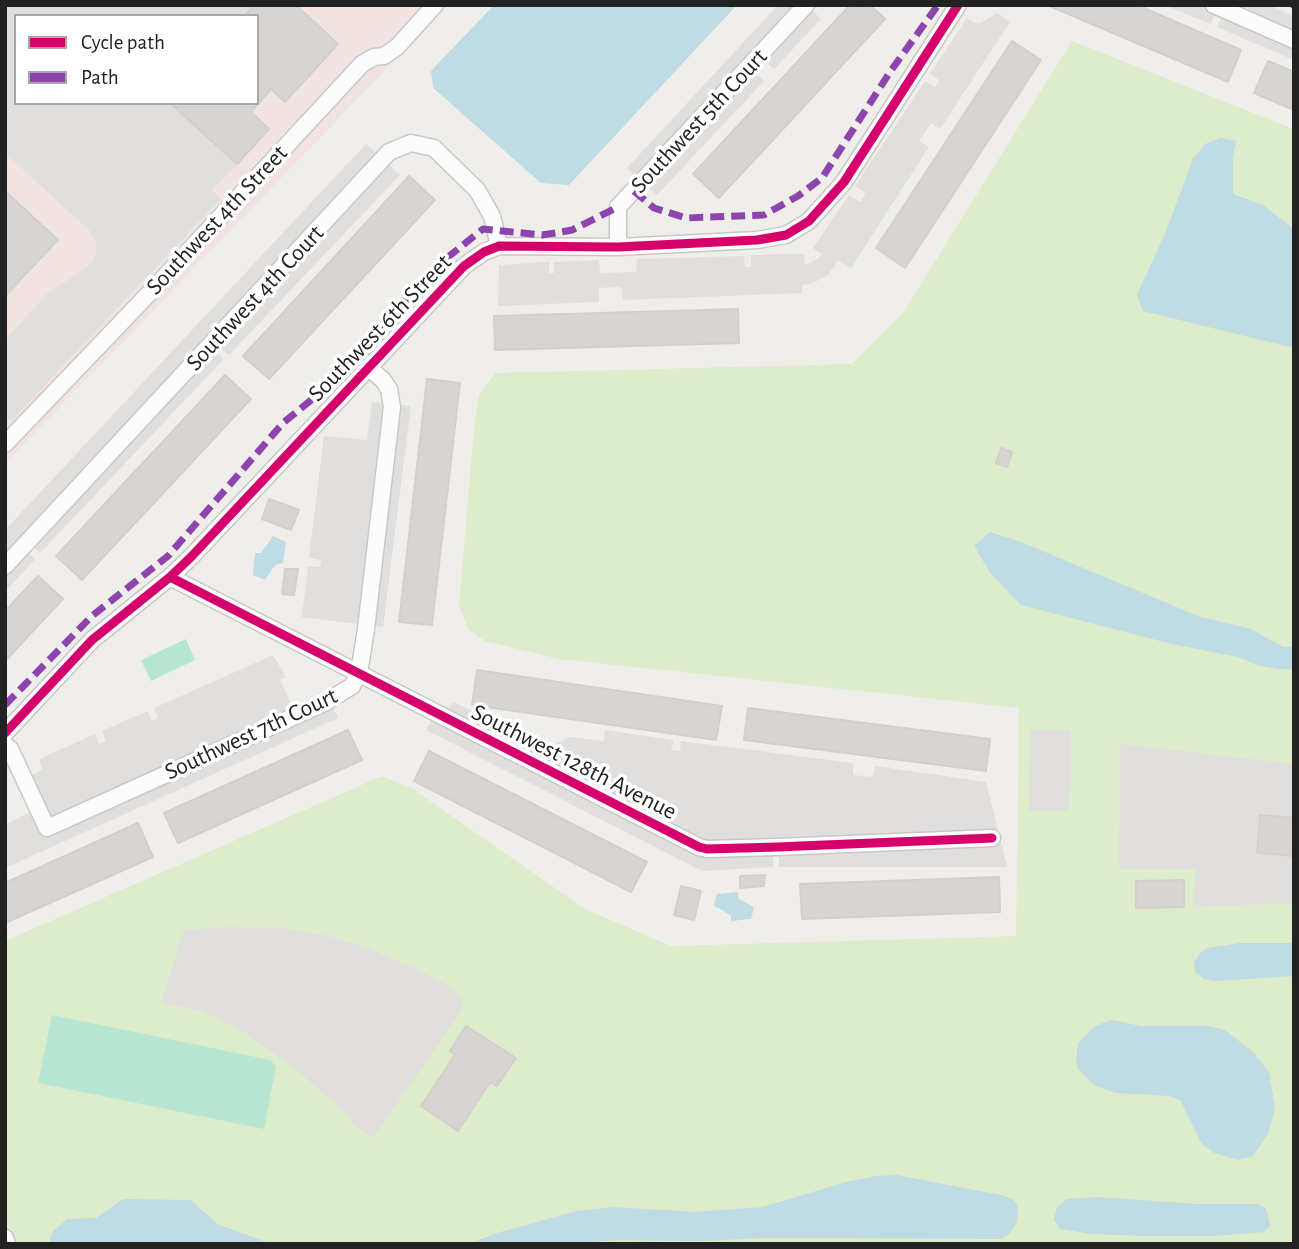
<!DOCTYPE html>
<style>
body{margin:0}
#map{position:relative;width:1299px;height:1249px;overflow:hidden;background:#f0eeeb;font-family:"Alegreya Sans",sans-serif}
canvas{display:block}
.frame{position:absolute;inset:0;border:7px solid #222;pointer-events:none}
.legend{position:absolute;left:14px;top:14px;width:245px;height:91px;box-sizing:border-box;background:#fff;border:2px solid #a7a7a7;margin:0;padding:9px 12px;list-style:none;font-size:21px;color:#222}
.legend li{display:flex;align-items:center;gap:14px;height:35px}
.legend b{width:35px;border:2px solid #a7a7a7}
</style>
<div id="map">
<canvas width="1299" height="1249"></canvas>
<div class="frame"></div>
<ul class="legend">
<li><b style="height:9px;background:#d6006c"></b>Cycle path</li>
<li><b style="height:9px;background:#8e44ad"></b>Path</li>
</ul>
</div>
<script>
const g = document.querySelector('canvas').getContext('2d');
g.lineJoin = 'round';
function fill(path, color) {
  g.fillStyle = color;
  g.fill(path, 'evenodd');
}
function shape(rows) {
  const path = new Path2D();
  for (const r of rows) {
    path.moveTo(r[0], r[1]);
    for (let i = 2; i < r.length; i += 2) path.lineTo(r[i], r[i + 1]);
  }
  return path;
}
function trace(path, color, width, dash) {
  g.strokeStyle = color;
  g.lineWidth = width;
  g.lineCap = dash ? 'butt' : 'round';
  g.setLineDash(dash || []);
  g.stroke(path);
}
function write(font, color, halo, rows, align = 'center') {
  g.font = font + ' "Alegreya Sans",sans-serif';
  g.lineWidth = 7;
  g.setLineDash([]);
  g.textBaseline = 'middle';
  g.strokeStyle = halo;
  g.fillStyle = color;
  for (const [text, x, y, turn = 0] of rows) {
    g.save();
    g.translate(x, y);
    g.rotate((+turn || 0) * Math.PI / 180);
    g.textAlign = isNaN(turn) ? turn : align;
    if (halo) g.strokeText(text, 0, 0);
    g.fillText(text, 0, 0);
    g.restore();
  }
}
fill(shape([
 [5,5,448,5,5,464],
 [16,16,257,16,257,103,16,103]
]), '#f1e3e1');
fill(shape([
 [1072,41,1294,129,1294,1244,5,1244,5,941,382,776,413,789,585,909,671,946,1016,936,1019,708,559,659,485,641,468,629,459,606,474,428,479,395,495,373,852,364,903,313]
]), '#ddeccb');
fill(shape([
 [186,639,195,660,151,681,141,660],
 [52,1015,270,1060,276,1067,264,1129,38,1083]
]), '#b7e6d2');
fill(shape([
 [5,5,254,5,245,16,16,16,16,103,170,103,237,164,212,190,220,199,11,421,5,415,5,340,47,294,86,268,94,260,97,250,95,240,90,231,5,153],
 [778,5,817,5,813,11,821,19,774,69,765,61,755,72,764,81,657,195,627,168],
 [1164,5,1269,5,1294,16,1294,60,1217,27,1222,16,1215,13,1211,24],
 [998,13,1010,22,940,129,931,123,919,141,929,147,851,268,838,261,828,275,813,283,802,285,802,293,623,300,622,288,617,287,599,288,599,302,498,306,499,265,549,262,549,273,554,273,554,262,599,260,600,273,636,272,637,259,744,256,745,267,751,267,751,255,804,254,805,265,816,260,822,254,813,248,849,195,860,202,865,195,865,193,855,186,925,81,935,87,939,80,930,74,967,18,978,24],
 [366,144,400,175,229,355,218,347,215,351,224,359,40,553,32,546,27,552,35,559,5,592,5,530],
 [372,402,411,406,383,627,302,617,308,566,320,567,321,560,309,558,324,436,367,440],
 [273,655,286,677,280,680,293,707,309,700,326,702,333,707,338,718,5,868,5,825,32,811,18,781,42,770,39,759,95,734,99,744,106,741,102,731,148,711,152,721,158,718,154,708],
 [453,702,533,740,528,750,538,751,570,737,604,741,605,730,674,740,671,750,676,751,680,751,681,741,853,763,853,775,873,777,875,766,986,782,1007,867,779,867,779,854,773,854,773,867,702,871,426,730,439,705,448,710],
 [1030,730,1071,730,1069,811,1029,811],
 [1120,744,1294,764,1294,903,1194,907,1195,869,1119,869],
 [230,927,284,928,329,936,365,947,407,965,444,983,461,996,462,1010,374,1137,358,1128,334,1102,300,1073,240,1029,201,1011,161,1003,184,930]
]), '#e0dfde');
fill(shape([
 [494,5,737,5,569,185,541,183,433,88,431,71],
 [1221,138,1236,141,1233,157,1233,194,1263,205,1294,229,1294,348,1143,311,1137,295,1167,229,1193,159,1205,144],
 [990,532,1021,542,1198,616,1251,629,1283,647,1294,647,1294,669,1279,669,1257,665,1238,657,1172,644,1021,605,991,574,974,546],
 [273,536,286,542,283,563,275,565,265,580,253,575,255,553,261,553],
 [737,892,739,899,754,907,751,919,731,921,731,915,714,906,717,894],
 [1240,943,1294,943,1294,976,1216,981,1204,979,1195,972,1194,963,1200,953,1208,948],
 [1111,1020,1141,1026,1208,1026,1225,1030,1253,1052,1269,1072,1275,1108,1268,1134,1253,1156,1238,1160,1214,1153,1201,1143,1181,1101,1169,1096,1116,1093,1095,1086,1078,1069,1076,1059,1078,1043,1095,1026],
 [896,1175,1001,1195,1014,1200,1018,1207,1017,1222,1009,1234,1000,1239,768,1238,701,1241,616,1240,572,1244,469,1244,497,1233,577,1211,614,1207,694,1212,763,1207,846,1182,876,1176],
 [1098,1197,1197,1204,1257,1204,1266,1208,1270,1226,1264,1232,1215,1236,1142,1236,1092,1234,1060,1229,1054,1220,1057,1207,1067,1199],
 [123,1199,191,1200,217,1224,272,1244,48,1244,54,1230,68,1219,96,1218]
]), '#bfdbe3');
const building = shape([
 [254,5,296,5,338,44,285,102,271,89,251,112,269,129,237,164,170,103,257,103,257,16,245,16,254,5],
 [850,5,870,5,885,19,719,198,693,174,850,5],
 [1047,5,1137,5,1241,50,1228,82,1047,5],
 [1012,41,1041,60,905,268,876,248,1012,41],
 [1268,61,1294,72,1294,110,1254,93,1268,61],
 [409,176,435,200,269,379,243,356,409,176],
 [5,191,58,240,5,296,5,191],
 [738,309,739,343,495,350,494,316,738,309],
 [225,375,251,399,82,580,56,556,225,375],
 [427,379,460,383,432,625,399,622,427,379],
 [1001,448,1012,452,1007,467,996,463,1001,448],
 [269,499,299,510,291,530,262,519,269,499],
 [285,569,298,569,294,595,282,594,285,569],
 [38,576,63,599,5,661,5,611,38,576],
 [477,670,722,706,716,740,472,705,477,670],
 [748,708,990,739,986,771,744,740,748,708],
 [348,730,362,760,178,843,164,813,348,730],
 [429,751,647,862,631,892,414,781,429,751],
 [1260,815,1294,818,1294,856,1257,853,1260,815],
 [138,823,153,857,5,923,5,883,138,823],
 [765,875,764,886,740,888,740,876,765,875],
 [999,877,1000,912,802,919,800,884,999,877],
 [1184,880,1184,907,1136,908,1136,881,1184,880],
 [681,886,701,891,694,920,674,915,681,886],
 [466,1026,516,1058,497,1086,490,1082,458,1131,421,1106,455,1055,450,1051,466,1026]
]);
fill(building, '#d7d4d2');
trace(building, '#d3d0cc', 2);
const minor = shape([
 [1214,5,1294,40],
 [618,247,618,207,806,5],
 [5,444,159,283,362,64,374,57,384,56,397,47,435,5],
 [5,566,389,152,411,143,434,148,477,190,492,216,499,246],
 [170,577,699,847,707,849,777,847,992,838],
 [5,733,92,640,170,577,191,557,464,266,484,252,499,246,618,247,757,240,786,235,809,221,844,182,958,5],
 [5,745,10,749,47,828,326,702,352,686,359,673,366,629,392,407,389,389,383,380,368,367],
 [5,1238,7,1244]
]);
trace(minor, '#c9c8c7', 19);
trace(minor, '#fdfcfc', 16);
trace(shape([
 [1293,5,1294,6],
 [634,191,654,208,686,218,764,215,798,196,822,178,890,72,938,5],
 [5,705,92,616,168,556,283,423,310,401,448,257,483,229,542,235,555,233,572,230,618,207]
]), '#8e44ad', 7, [14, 7]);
trace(shape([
 [170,577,699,847,707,849,777,847,992,838],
 [5,733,92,640,170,577,191,557,464,266,484,252,499,246,618,247,757,240,786,235,809,221,844,182,958,5]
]), '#d6006c', 9);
write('24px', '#222', '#fff', [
 ["Southwest 5th Court",699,121,-47],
 ["Southwest 4th Street",217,220,-47],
 ["Southwest 4th Court",255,298,-47],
 ["Southwest 6th Street",380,328,-46],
 ["Southwest 7th Court",251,734,-25],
 ["Southwest 128th Avenue",574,762,27]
]);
</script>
